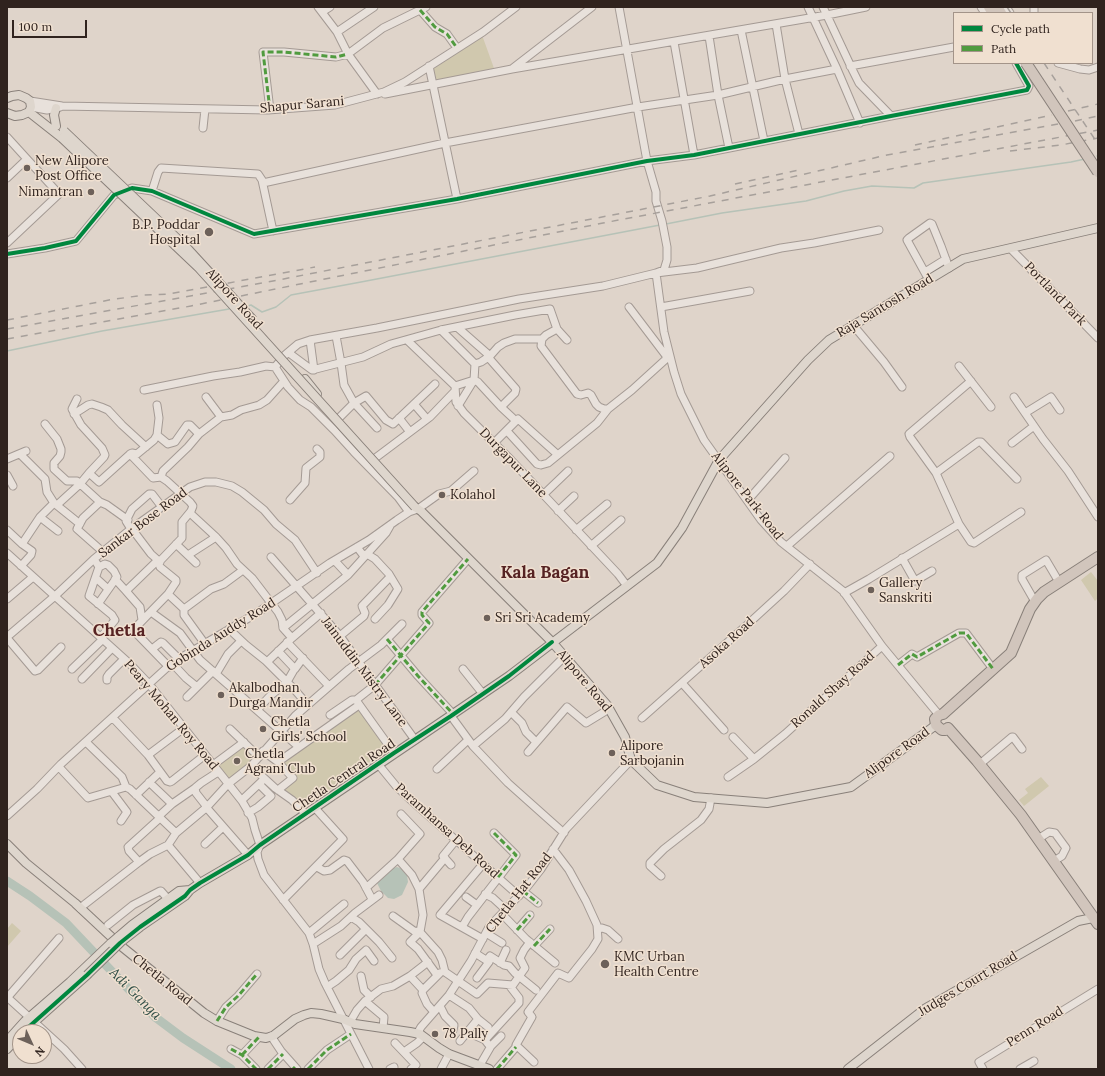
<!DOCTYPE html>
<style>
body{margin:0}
#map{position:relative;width:1105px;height:1076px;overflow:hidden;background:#dfd4ca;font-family:Lora,serif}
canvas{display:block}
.frame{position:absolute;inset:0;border:8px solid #30231e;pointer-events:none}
.legend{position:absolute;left:953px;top:12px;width:140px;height:52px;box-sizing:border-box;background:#f0e0d0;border:1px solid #a39489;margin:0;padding:5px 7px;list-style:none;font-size:12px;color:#30231e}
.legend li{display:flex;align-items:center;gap:8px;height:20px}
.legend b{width:20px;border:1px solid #a39489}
.north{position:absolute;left:12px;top:1024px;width:40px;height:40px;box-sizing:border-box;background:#f0e0d0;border:1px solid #a39489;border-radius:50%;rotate:134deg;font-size:11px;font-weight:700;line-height:16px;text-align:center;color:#30231e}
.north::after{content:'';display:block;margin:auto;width:14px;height:18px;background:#6d615a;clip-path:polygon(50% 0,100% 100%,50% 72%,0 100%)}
.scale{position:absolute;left:12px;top:20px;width:75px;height:18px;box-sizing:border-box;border:2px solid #30231e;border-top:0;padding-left:5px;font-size:12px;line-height:14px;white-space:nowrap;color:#30231e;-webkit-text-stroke:3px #f0e0d0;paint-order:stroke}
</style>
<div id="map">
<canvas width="1105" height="1076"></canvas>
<div class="frame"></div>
<ul class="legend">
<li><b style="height:5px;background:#00873e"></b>Cycle path</li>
<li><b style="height:5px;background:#509b3f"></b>Path</li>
</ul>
<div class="north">N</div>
<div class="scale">100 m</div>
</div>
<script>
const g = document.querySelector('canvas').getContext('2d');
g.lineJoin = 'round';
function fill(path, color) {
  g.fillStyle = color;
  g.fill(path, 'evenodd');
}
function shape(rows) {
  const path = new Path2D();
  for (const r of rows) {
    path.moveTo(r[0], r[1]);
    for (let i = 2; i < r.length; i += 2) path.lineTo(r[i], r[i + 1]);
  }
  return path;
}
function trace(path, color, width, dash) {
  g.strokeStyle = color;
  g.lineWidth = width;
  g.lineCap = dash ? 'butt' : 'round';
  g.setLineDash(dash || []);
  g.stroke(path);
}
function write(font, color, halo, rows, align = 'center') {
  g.font = font + ' Lora,serif';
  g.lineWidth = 3;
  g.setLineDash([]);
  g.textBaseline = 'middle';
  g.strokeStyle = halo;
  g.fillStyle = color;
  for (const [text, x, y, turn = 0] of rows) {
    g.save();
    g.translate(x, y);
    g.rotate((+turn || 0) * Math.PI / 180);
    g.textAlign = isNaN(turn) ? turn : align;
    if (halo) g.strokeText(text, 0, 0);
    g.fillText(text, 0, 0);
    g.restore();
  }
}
fill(shape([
 [482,35,495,71,436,81,433,67],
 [1091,572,1098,581,1098,598,1095,601,1081,580],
 [358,707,390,748,303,808,282,791,296,777,280,763],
 [244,744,257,757,228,782,215,765],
 [1041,777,1049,786,1024,806,1019,800,1028,793,1025,789],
 [12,923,21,931,7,947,7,929]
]), '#d0c8ae');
fill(shape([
 [397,867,402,869,407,875,408,882,402,895,394,899,388,898,381,891,377,883,388,870]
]), '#b6c2b7');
trace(shape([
 [1097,156,1098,156],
 [666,224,722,213,806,201,844,191,872,186,914,188,923,183,1071,162,1085,159],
 [244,307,251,305,262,312,276,307,291,295,361,282,660,225],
 [7,351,102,331,229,309]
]), '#b6c2b7', 1.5);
trace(shape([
 [7,881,30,896,66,923,155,1017,183,1038,231,1069]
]), '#b6c2b7', 9);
const minor = shape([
 [318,7,337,32,348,54,377,94],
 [419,7,420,10,435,27,447,34,457,48],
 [619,7,647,161,656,192,656,201,662,221,667,247,667,260,664,270,656,273,664,332,674,372,681,394,704,440,761,520,781,542,843,591,882,646,939,715],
 [823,7,853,71,859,83,891,116],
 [981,7,985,13],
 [1006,7,1010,13],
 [322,12,330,7],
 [1034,13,1034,7],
 [776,24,785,79,799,134],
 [741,30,764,141],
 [337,32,374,7],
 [709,36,718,95,729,148],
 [674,42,694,155],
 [1058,63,1080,69,1089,70,1098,67],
 [429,66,457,199],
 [850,66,954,47],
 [513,68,592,7],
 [837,69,860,123],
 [385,94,512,69,827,15,866,7],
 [30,101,62,106,268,110,335,105,384,92,405,82,483,32,516,7],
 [31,107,47,110,60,107],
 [270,110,263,52,284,52,336,57,348,54,383,28,426,7],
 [203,128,205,109],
 [7,137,27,159,7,178],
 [263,183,445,143,638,107,718,95,785,79,837,69,808,7],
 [152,191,158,172,161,168,258,174,262,180,273,231],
 [7,243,59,194,27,159],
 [1011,249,1098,338],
 [7,254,45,248,76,241,114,195,132,188,152,191,254,234,457,199,647,161,694,155,891,116,1027,90,1029,86,1016,63],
 [925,272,946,259],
 [929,280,907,240,909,238,930,223,932,224,941,246,949,268],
 [661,307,750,291],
 [853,325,884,362,902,387],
 [457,327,490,356],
 [441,330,475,364,481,362,490,356,498,347,504,343,515,339,542,339],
 [336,336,341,363,344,385,354,403,377,428],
 [310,340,314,370],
 [407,340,455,386],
 [567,340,557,329,546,335,542,339,541,346,577,394,581,395,588,393,591,395,596,404,599,407,604,409,608,409,632,390,665,360,667,357,629,307],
 [289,353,312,370,363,357,391,344,441,330,515,315,550,309,557,329],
 [488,357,516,389,515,393,501,407],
 [959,366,991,407],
 [275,367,288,387,300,400,311,407,334,430,354,452,398,497,409,512],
 [455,386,456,402,464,413,511,460,618,574,627,586],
 [455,386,474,380,478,382,501,407,516,421],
 [144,390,213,376,240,372,266,366,275,367,285,355,298,344,310,340,377,328,519,299,603,286,656,273,697,268,781,248,814,243,879,230],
 [206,397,221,417],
 [1014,397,1043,439,1068,471,1098,517],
 [77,399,72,409,81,425,102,448,105,455,104,457,89,473,99,482,130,454],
 [414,404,427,419],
 [458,406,474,380,475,364],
 [1025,413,1051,397,1060,410],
 [74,414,88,405,92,404,101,407,108,410,122,425,146,447],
 [399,418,410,432],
 [338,419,354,403,366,396,386,420,393,424,435,384],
 [45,424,57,439,61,449,61,452,60,456,54,463,54,469,67,481,77,481,100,502,83,518,77,529,103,552],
 [507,431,537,464,541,465,548,463,597,423,608,409],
 [157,435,168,444,175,442,187,425,190,425,199,434],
 [494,443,518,419,558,455],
 [1012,443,1034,426],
 [20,454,45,479,47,492,54,503,80,524],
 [130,454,153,478,161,477,167,481,190,502,193,506,191,511,182,522,182,538,160,561,159,564,160,567,176,580,176,582,168,594,135,628,137,634,169,667],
 [130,454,132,453,137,454,154,440,157,435,159,418,157,405],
 [7,459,26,451],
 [374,459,430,417,455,391],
 [936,473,978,442,981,442,1017,479],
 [7,475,13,486],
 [161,477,163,471,188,447,199,434,221,417,232,415,241,410,259,405,267,400,284,381],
 [543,495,568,471],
 [290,500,305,483,306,468,320,457,320,452,317,449],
 [748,500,785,458],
 [100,502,107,505,128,520],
 [57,505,80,484,89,473],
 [558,511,574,496],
 [190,513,216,537,226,548,237,564,252,578,278,612,282,620,283,628,292,638],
 [40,517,58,531],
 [959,524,971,542,974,543,1021,512],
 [131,529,126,521,132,509,149,494,152,494,162,507],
 [132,529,151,554,160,562],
 [7,530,22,544,32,551,31,555,21,566],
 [576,530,607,504],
 [22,544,40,517,54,503],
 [176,544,196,563],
 [591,546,621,520],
 [787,546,890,456],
 [357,547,363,555,367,554,375,559,389,574,398,589,388,605,375,619],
 [7,553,129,663,149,684,242,801,252,818,255,830,260,845,257,852,258,859,264,875,309,933,313,944,319,969,325,983,369,1069],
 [188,555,216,537],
 [271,557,340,636,415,740],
 [902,558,915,581,932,571],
 [94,559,99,567,89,596,112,615,115,620,101,637],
 [335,561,348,575],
 [96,578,108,589],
 [115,579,126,591],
 [844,593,869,579,959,524,936,473,910,437,909,434,971,381],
 [168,594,184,609],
 [7,599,33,577],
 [1036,601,1034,600,1022,579,1022,575,1046,560,1059,582],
 [98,604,117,577,114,571,108,565,105,564,99,567],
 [151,612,180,633,200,660,299,747],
 [142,620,140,607,126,591,158,560],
 [283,628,348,575,386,533,390,526],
 [229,629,246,645,266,661,293,688,308,705],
 [340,636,364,616,365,613,362,606,390,577],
 [7,637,55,596,94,559,131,529,190,487,205,482,216,482,232,486,242,492,264,510,276,524,295,540,317,573],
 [7,638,35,671,38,670,61,647],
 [387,639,418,676,453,714],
 [287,642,329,686],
 [205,644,184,615,184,609,211,589,224,584,243,570],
 [152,649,161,642,163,643,179,659],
 [278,651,295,669,303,658],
 [267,662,292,638,321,613],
 [172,663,186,678,197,687],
 [898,665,912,654,917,657,959,633,966,633,993,669],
 [72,669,103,639],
 [463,669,483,694],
 [216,674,228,654,241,641],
 [82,679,112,648],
 [107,680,107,677,109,674,124,659],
 [682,683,724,730],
 [187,697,213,671],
 [356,700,375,685,429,623,422,615,422,612,468,559],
 [257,710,270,696,287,682,295,668],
 [511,712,522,723,526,732,536,742],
 [330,715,352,700,356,700,394,753],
 [451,716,473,746,508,783,564,833],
 [113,718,148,755,167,781,170,782,172,781,205,755],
 [642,718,748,624,784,591,810,564],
 [230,729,259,757],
 [733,737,754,759],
 [86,742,122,777,126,787],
 [473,746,505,719,524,697,564,657],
 [263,751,278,762,293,778,278,790],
 [528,752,567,707,586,723,609,709],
 [148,755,184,728],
 [278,762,359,705],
 [378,764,396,786,413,802,519,896],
 [980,764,1012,737,1013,737,1022,749],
 [213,765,244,742],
 [251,766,275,788,292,800,306,814],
 [59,767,88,798,126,787,130,789,176,833],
 [437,769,468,740],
 [728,777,754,759,785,734,882,646],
 [149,782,172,804],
 [112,792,127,812,121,821],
 [136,795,160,772],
 [242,800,262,781],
 [206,807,248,855],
 [207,807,196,793,195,788,201,783,218,772],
 [248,813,258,807,271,796,259,784],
 [401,814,420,834,398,859,412,875,419,889,423,915,420,932,410,942,418,949,437,975],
 [7,816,37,789,61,764,172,663,257,613,330,563,369,540,397,520,409,512,418,509,439,494,451,491,474,471],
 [159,816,172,804,195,788],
 [1038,839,1049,832,1055,833,1066,848,1062,856,1054,861],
 [205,844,223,827],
 [168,845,200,883],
 [139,862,129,851,128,847,160,818],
 [451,865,443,856,456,840],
 [317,867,324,871,330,870,344,860,347,861,363,882,372,899],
 [661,876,650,866,650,863,664,849,701,820,709,809,711,798],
 [366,888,398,859],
 [419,889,445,858],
 [523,891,538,903],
 [485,894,493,898,506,910],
 [466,897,477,905],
 [283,900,343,839,315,808],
 [80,908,139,862,150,854,168,845,176,833,207,807,228,784,251,766,295,716,349,669,381,645,402,624],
 [502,914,526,939,555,963],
 [393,916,414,931,420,932,438,952,442,960,445,972,477,994,488,983,513,985,525,968,520,958,524,950,530,942],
 [351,917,359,922,379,942,392,958],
 [108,925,133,905,160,891,161,891,168,899],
 [462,927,468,917,516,855,494,833],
 [598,929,602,928,608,930,618,939],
 [517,930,530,915],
 [309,933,344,904],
 [486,933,502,943],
 [483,939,440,915,483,864],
 [313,944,341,926,355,913,379,895],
 [534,946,550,929],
 [475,953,489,962,477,978],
 [340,955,366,929],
 [487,960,490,956,504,965,509,966,515,973,536,990],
 [500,963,506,950],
 [361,976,364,990,371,997],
 [410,976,423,990,422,993,427,1004,434,1012],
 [327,987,336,981,349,970,356,959,366,950,374,961],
 [423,990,440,973],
 [449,995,469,1008,478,1019,488,1027],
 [7,997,64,1049,82,1069],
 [7,998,59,938],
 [365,1001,384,1017,383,1028],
 [440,1006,445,1016,454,1025,453,1030],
 [217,1021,226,1007,238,996,257,974],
 [350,1022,357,1010,365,1001,381,989,393,986,410,976,428,962],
 [417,1034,421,1027,449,995,471,961,489,927,527,887,541,869,566,829,631,760],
 [271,1036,281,1051,297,1069],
 [476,1036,485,1040,488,1044],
 [485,1040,519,1003,519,998,509,985],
 [460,1041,478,1019],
 [395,1043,416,1065,411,1069],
 [231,1049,242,1055,256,1069],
 [404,1052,417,1043,423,1037],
 [242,1055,259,1037],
 [534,1062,516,1045,532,1017,528,1012,558,973,569,978,592,949,598,939,597,925,586,901,569,870,553,849],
 [480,1065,491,1046,501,1036],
 [268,1069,283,1054],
 [308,1069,327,1050,351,1034],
 [390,1069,394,1067],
 [441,1069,449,1054],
 [497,1069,516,1047],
 [983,1069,979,1062,1098,989],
 [1020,1069,1034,1061]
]);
const major = shape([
 [7,98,12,96,19,95,26,98,30,101,31,107,29,112,22,115,15,116,7,113],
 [29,112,62,138],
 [56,126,54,115,56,108],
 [305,379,317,394],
 [415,507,421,511,552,642,607,705,625,737,631,760,657,785,694,797,767,803,851,787,936,725],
 [7,844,26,863,75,903,121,946,204,1013,217,1021,254,1036,266,1038,273,1036,295,1019,304,1015,311,1013,321,1014,343,1019,355,1024,410,1032,420,1034,439,1048,449,1054,489,1069],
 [118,937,132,925,179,891,190,890],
 [122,941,140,927,185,896,190,890,200,883,248,855,260,845,509,676,657,563,682,528,719,460,808,360,829,340,963,259,1098,228],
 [23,1032,87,975],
 [7,1041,25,1021,70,982,111,943],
 [7,1049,20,1035],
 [848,1069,926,1008,1078,921,1093,918]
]);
const highway = shape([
 [989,7,993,13],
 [997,7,1001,13],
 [948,728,945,730,942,730,936,725,935,719,939,715,943,714,1011,653,1030,609,1037,599,1044,592,1098,557],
 [948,728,977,761,1021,815,1098,924]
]);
trace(minor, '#a49a94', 9);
trace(major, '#89807a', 10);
trace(highway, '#89807a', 12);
trace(minor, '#e8e1db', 7);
trace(major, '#ded6cd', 8);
trace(highway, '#d1c5bc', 10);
trace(shape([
 [1007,7,1011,13],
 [1044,63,1098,144],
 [1068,111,1098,104],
 [1075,121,1098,116],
 [915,145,1052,115],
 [1010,151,1061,145,1098,138],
 [735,184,803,169],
 [7,320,109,300,144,295,169,294,315,267],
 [7,329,273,281,710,196,887,155,1058,124],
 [7,339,191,306,603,223,1098,130]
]), '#a7a09b', 1.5, [7, 7]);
const majorBridge = shape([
 [64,131,186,247,253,320],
 [62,138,198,267,415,507],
 [111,943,118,937],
 [87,975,122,941]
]);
const highwayBridge = shape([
 [1026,63,1098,172]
]);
trace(majorBridge, '#89807a', 10, []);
trace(highwayBridge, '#89807a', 12, []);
trace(majorBridge, '#ded6cd', 8);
trace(highwayBridge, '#d1c5bc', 10);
trace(shape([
 [420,10,435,27,447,34,457,48],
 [270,110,263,52,284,52,336,57,348,54],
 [387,639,418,676,453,714],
 [898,665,912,654,917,657,959,633,966,633,993,669],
 [375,685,429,623,422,615,422,612,468,559],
 [494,833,516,855,498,877],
 [523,891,538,903],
 [517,930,530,915],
 [534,946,550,929],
 [217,1021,226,1007,238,996,257,974],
 [231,1049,242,1055,256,1069],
 [242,1055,259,1037],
 [268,1069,283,1054],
 [293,1069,295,1067],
 [308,1069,327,1050,351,1034],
 [497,1069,516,1047]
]), '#509b3f', 3, [6, 3]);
trace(shape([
 [7,254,45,248,76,241,114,195,132,188,152,191,254,234,457,199,647,161,694,155,891,116,1027,90,1029,86,1016,63],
 [23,1032,87,975,120,943,140,927,185,896,190,890,200,883,248,855,260,845,394,753,451,716,509,676,552,642]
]), '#00873e', 4);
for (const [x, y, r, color] of [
 [27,168,4,"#6d615a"],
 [91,192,4,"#6d615a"],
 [209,232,5,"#6d615a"],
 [442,495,4,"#6d615a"],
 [871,590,4,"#6d615a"],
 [487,618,4,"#6d615a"],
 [221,695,4,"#6d615a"],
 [263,729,4,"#6d615a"],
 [612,753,4,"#6d615a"],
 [237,761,4,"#6d615a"],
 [605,964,5,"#6d615a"],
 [435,1034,4,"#6d615a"]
]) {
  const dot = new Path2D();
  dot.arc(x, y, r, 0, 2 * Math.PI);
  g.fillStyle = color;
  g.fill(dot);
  trace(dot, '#f0e0d0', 1.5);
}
write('13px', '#30231e', '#f0e0d0', [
 ["Shapur Sarani",302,105,-5],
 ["Portland Park",1055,294,46],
 ["Alipore Road",234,299,48],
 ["Raja Santosh Road",885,306,-31],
 ["Durgapur Lane",513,463,46],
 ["Alipore Park Road",747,496,52],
 ["Sankar Bose Road",143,523,-37],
 ["Gobinda Auddy Road",221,635,-32],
 ["Asoka Road",727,643,-42],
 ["Jainuddin Mistry Lane",364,672,53],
 ["Alipore Road",584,681,50],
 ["Ronald Shay Road",833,690,-42],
 ["Peary Mohan Roy Road",171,715,50],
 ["Alipore Road",897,753,-36],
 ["Chetla Central Road",344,776,-34],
 ["Paramhansa Deb Road",447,831,42],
 ["Chetla Hat Road",519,893,-52],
 ["Chetla Road",162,980,39],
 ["Judges Court Road",968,984,-31],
 ["Penn Road",1035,1027,-32]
]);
write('13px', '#30231e', '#f0e0d0', [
 ["New Alipore",35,161],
 ["Post Office",35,176],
 ["Nimantran",83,192,"right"],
 ["B.P. Poddar",200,225,"right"],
 ["Hospital",200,240,"right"],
 ["Kolahol",450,495],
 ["Gallery",879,583],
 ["Sanskriti",879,598],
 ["Sri Sri Academy",495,618],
 ["Akalbodhan",229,688],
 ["Durga Mandir",229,703],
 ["Chetla",271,722],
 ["Girls' School",271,737],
 ["Alipore",620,746],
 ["Sarbojanin",620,761],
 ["Chetla",245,754],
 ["Agrani Club",245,769],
 ["KMC Urban",614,957],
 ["Health Centre",614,972],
 ["78 Pally",443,1034]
], 'left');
write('italic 14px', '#2f4e46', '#f0e0d0', [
 ["Adi Ganga",135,994,45]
]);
write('bold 17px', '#572323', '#f0e0d0', [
 ["Kala Bagan",545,573],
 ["Chetla",119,631]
]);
</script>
